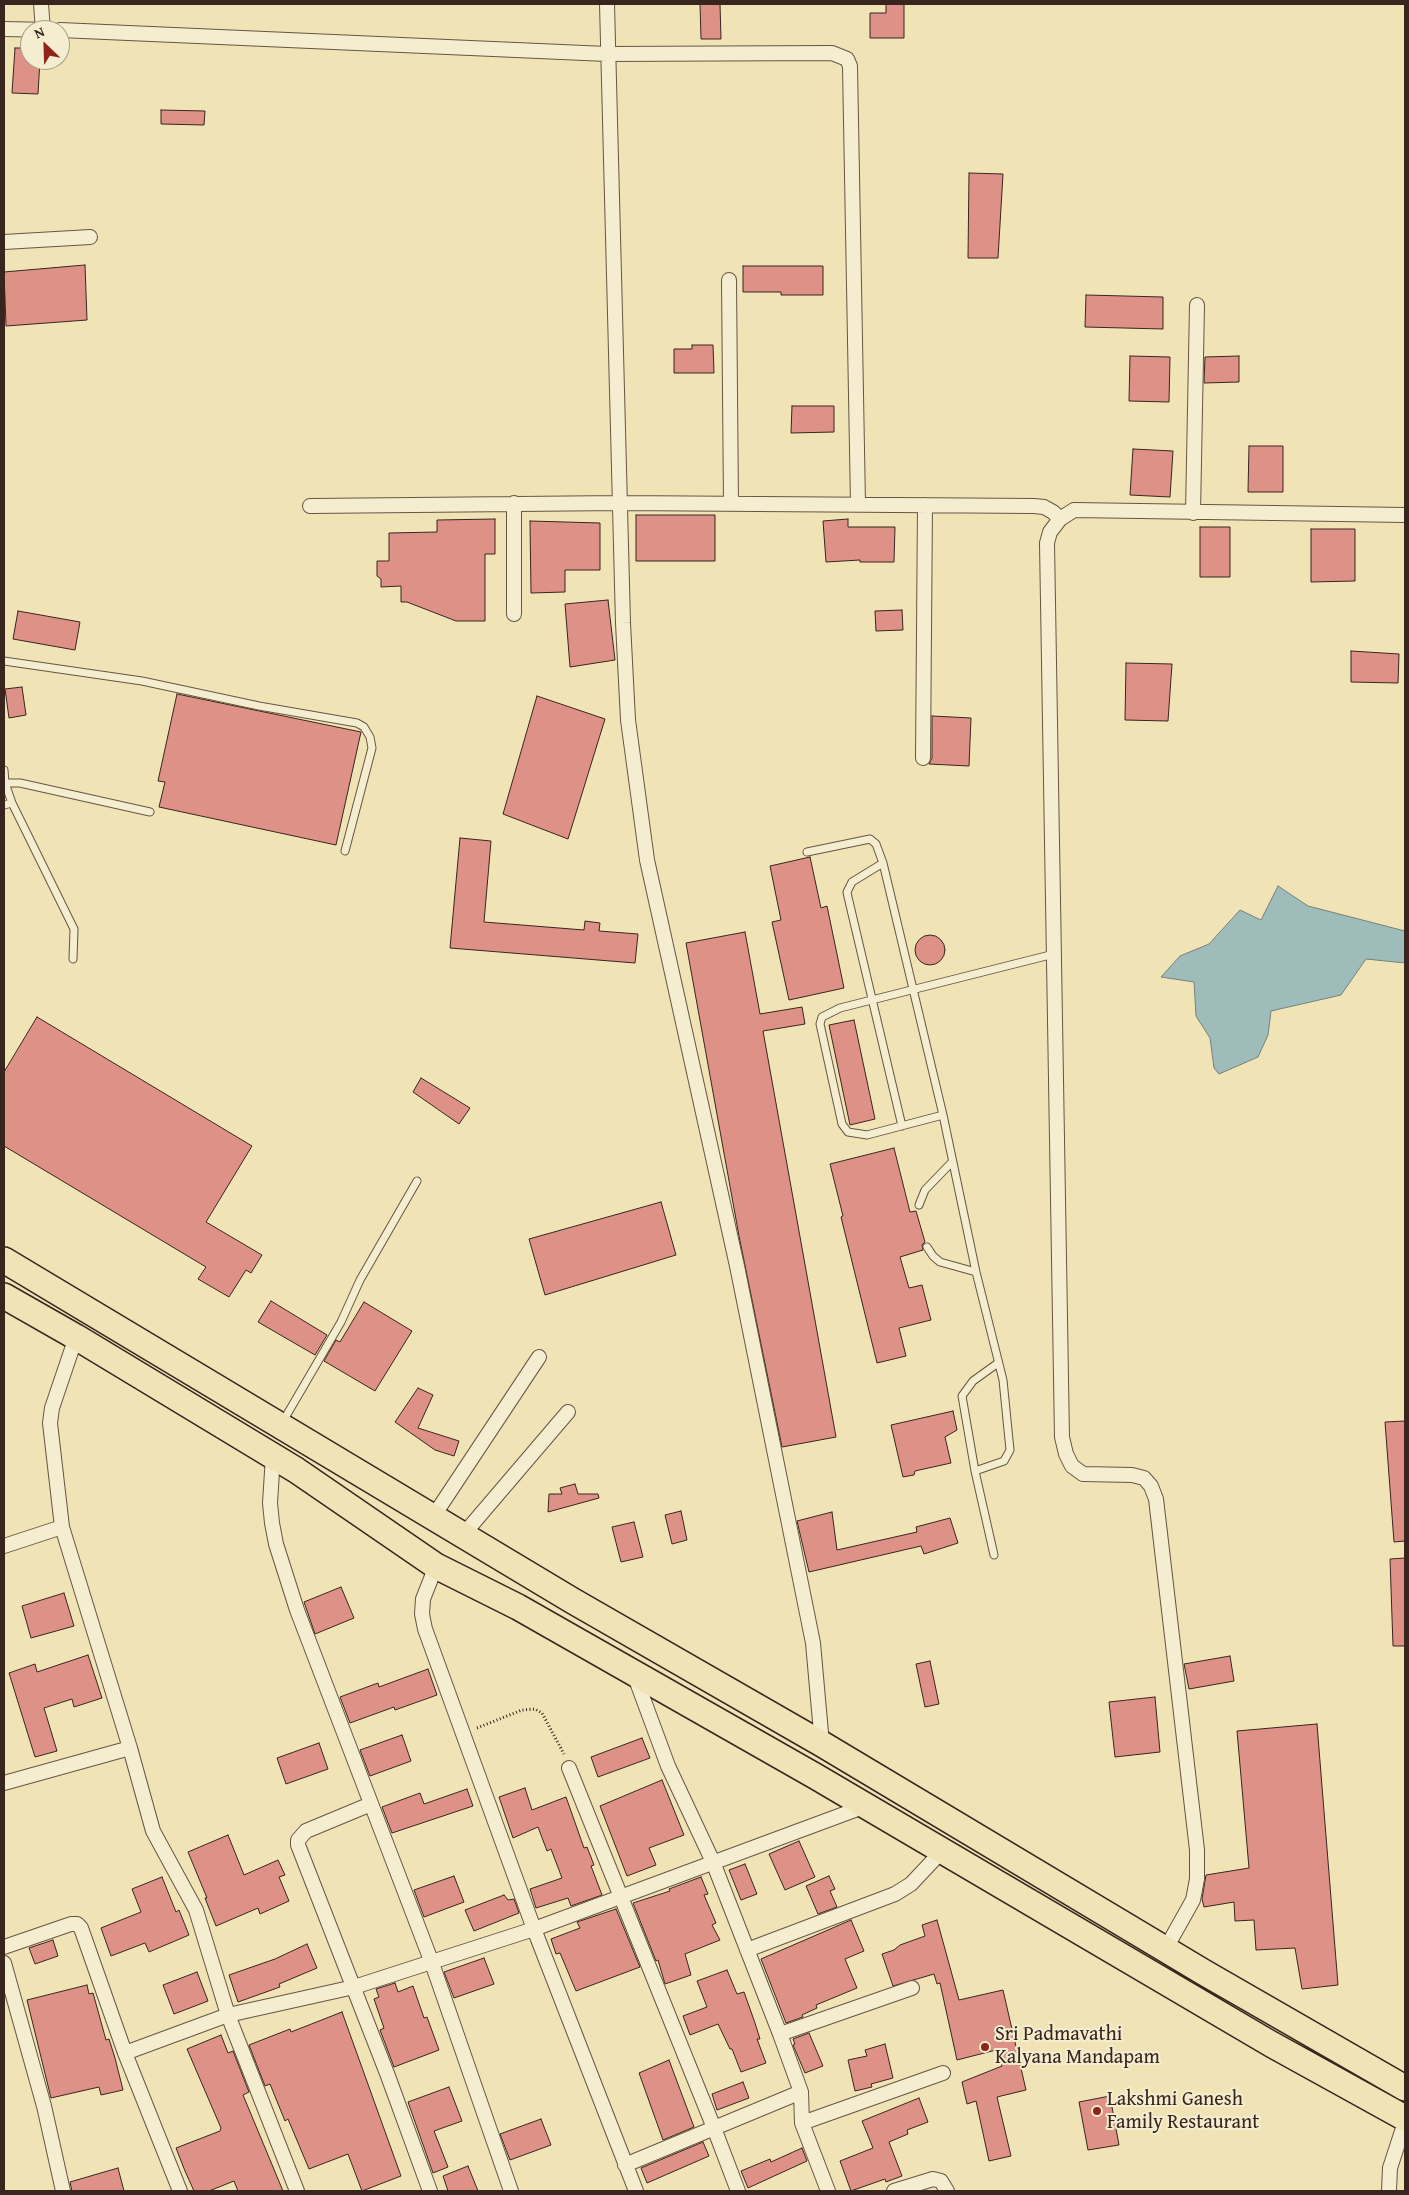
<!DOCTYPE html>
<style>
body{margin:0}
#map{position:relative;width:1409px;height:2195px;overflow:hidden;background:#f0e4b7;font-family:"Gentium Book Plus",serif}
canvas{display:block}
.frame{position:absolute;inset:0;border:5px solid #38251e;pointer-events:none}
.north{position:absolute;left:20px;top:20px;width:50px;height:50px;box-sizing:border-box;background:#f5edd0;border:1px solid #a99d89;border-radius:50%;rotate:336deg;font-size:14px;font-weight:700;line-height:20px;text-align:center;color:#38251e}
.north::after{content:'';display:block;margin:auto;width:18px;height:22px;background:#8f2418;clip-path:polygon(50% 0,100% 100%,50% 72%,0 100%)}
</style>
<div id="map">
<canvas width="1409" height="2195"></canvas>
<div class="frame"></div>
<div class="north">N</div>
</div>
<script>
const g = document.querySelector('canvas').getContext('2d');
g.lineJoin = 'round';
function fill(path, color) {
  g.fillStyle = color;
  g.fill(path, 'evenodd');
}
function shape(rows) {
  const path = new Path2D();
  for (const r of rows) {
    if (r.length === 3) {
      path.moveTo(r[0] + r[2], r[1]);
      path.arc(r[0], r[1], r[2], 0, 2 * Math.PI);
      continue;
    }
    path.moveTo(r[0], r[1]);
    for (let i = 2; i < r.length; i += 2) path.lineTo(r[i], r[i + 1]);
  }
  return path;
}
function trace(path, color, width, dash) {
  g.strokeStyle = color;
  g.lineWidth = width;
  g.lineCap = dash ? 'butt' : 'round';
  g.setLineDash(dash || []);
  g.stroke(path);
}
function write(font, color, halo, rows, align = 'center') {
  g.font = font + ' "Gentium Book Plus",serif';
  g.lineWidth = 4;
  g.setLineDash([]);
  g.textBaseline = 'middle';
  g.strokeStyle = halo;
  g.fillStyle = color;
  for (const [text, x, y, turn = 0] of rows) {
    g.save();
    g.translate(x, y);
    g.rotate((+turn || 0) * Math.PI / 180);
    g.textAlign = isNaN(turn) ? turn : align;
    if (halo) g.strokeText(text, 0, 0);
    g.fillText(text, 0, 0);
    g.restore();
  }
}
const water = shape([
 [1278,886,1308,906,1405,931,1405,963,1366,959,1341,995,1271,1011,1268,1035,1258,1057,1219,1074,1214,1068,1210,1038,1196,1016,1194,982,1161,977,1180,956,1209,944,1240,910,1261,920,1278,886]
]);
fill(water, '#9ebcb9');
trace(water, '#75807b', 1);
const building = shape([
 [700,4,720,4,721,39,701,39,700,4],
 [886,4,904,4,904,38,870,38,870,13,886,13,886,4],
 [15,48,30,48,30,60,40,60,38,94,12,93,15,48],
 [161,110,205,111,204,125,161,124,161,110],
 [969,173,1003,174,998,258,968,258,969,173],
 [85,265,87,320,6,326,4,272,85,265],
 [743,266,823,266,823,295,781,295,781,292,743,292,743,266],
 [1086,295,1163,297,1163,329,1085,327,1086,295],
 [692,345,713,345,714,373,674,373,674,349,692,349,692,345],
 [1130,356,1170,357,1169,402,1129,401,1130,356],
 [1239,356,1239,382,1204,383,1205,357,1239,356],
 [792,406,834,406,834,432,791,433,792,406],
 [1249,446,1283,446,1283,492,1248,492,1249,446],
 [1133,449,1173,451,1170,497,1130,495,1133,449],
 [636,515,715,515,715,561,636,561,636,515],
 [495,519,495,554,485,554,485,621,456,621,407,602,401,602,401,586,381,587,381,579,377,576,377,561,389,561,389,533,437,532,437,520,495,519],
 [848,519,848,527,895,527,894,562,860,562,860,560,826,562,823,521,848,519],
 [530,521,600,523,600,570,565,570,565,592,531,593,530,521],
 [1200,527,1230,527,1230,577,1200,577,1200,527],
 [1311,529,1355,529,1355,581,1311,582,1311,529],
 [608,600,615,660,570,667,565,604,608,600],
 [902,610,903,630,876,631,875,611,902,610],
 [18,611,80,622,75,650,13,639,18,611],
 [1351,651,1399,654,1398,683,1351,682,1351,651],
 [1126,663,1172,664,1168,721,1125,720,1126,663],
 [22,687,26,715,9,718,5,689,22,687],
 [177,694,361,732,336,845,159,807,165,782,158,781,177,694],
 [537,696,605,719,568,839,503,814,537,696],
 [932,716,971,718,969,766,929,764,932,758,932,716],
 [460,838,491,841,484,922,584,930,585,921,600,923,599,931,638,934,635,963,450,948,460,838],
 [810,857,821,908,827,906,844,988,789,1000,772,922,781,920,770,866,810,857],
 [745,932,760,1014,802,1007,805,1024,763,1031,836,1437,782,1447,739,1236,686,943,745,932],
 [930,950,15],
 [37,1017,252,1146,206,1222,262,1255,251,1273,246,1270,229,1297,198,1279,206,1267,4,1146,4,1072,37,1017],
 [854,1020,875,1119,850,1125,829,1025,854,1020],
 [421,1078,470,1108,459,1124,413,1092,421,1078],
 [894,1148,910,1212,916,1211,925,1242,922,1245,923,1250,900,1257,909,1288,922,1285,931,1320,899,1328,906,1356,877,1363,841,1217,843,1216,830,1164,894,1148],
 [661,1202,676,1255,545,1295,529,1239,661,1202],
 [271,1301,327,1335,315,1355,258,1322,271,1301],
 [364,1302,412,1331,375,1391,324,1361,336,1340,340,1342,364,1302],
 [418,1388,433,1395,418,1428,459,1441,454,1456,435,1450,395,1422,418,1388],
 [953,1411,957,1430,945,1437,951,1463,915,1471,914,1475,903,1477,891,1425,953,1411],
 [1405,1421,1405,1541,1394,1542,1385,1422,1405,1421],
 [575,1484,578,1494,598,1494,599,1498,548,1512,549,1494,562,1494,560,1488,575,1484],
 [681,1511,687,1540,672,1544,665,1515,681,1511],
 [832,1512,837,1550,917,1532,916,1527,950,1518,958,1543,924,1554,921,1546,809,1572,797,1521,832,1512],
 [634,1522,643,1557,621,1562,612,1527,634,1522],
 [1405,1558,1405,1646,1393,1646,1390,1559,1405,1558],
 [341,1587,354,1618,315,1634,304,1602,341,1587],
 [64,1593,74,1626,31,1638,22,1606,64,1593],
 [88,1655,102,1698,74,1707,72,1699,44,1708,57,1751,35,1757,9,1673,35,1664,37,1672,88,1655],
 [1230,1656,1234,1681,1189,1689,1184,1664,1230,1656],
 [930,1661,939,1704,925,1707,916,1664,930,1661],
 [428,1669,437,1695,395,1710,394,1707,350,1723,340,1697,378,1683,379,1687,428,1669],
 [1155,1697,1160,1752,1115,1757,1109,1702,1155,1697],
 [1317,1724,1338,1985,1302,1989,1295,1948,1256,1950,1254,1920,1235,1921,1234,1902,1204,1907,1202,1899,1206,1875,1249,1868,1237,1731,1317,1724],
 [402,1735,411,1761,370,1776,360,1750,402,1735],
 [642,1738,650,1758,598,1777,591,1757,642,1738],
 [319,1743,328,1769,286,1784,277,1758,319,1743],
 [662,1780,684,1835,649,1848,656,1865,627,1876,600,1806,662,1780],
 [525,1788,532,1810,566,1797,584,1848,587,1847,594,1865,591,1866,602,1895,571,1906,568,1898,536,1908,530,1889,562,1878,551,1849,547,1851,538,1827,513,1838,499,1797,525,1788],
 [467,1789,473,1806,392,1833,382,1807,420,1793,424,1804,467,1789],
 [228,1835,244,1875,278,1860,285,1875,279,1877,289,1901,260,1914,258,1908,216,1926,205,1898,207,1898,188,1852,228,1835],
 [799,1841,815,1877,785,1890,769,1854,799,1841],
 [745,1864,757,1894,741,1900,729,1870,745,1864],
 [454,1876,464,1902,424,1917,414,1890,454,1876],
 [829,1876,835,1889,830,1891,837,1907,818,1914,806,1886,829,1876],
 [162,1877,176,1912,179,1910,189,1935,149,1952,145,1943,111,1956,101,1928,141,1912,132,1889,162,1877],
 [701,1877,708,1894,704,1895,716,1923,712,1925,720,1940,685,1954,691,1975,665,1984,658,1960,656,1961,633,1903,670,1891,669,1889,701,1877],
 [504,1895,508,1900,514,1899,519,1913,474,1931,465,1910,504,1895],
 [616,1909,640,1967,576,1991,560,1953,556,1954,551,1939,580,1928,577,1922,616,1909],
 [851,1920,864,1951,845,1959,857,1988,816,2005,817,2008,802,2015,803,2017,786,2023,761,1959,851,1920],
 [937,1920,959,2000,1003,1990,1026,2090,997,2097,1011,2156,989,2161,976,2101,967,2104,962,2082,1002,2066,996,2050,957,2060,940,1983,937,1984,934,1974,893,1986,882,1954,894,1950,900,1945,925,1936,922,1925,937,1920],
 [53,1940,58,1956,35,1964,29,1948,53,1940],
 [307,1944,317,1968,279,1984,280,1987,238,2002,229,1975,275,1959,307,1944],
 [484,1958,494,1984,454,1998,444,1972,484,1958],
 [727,1970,737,1994,744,1992,755,2023,760,2039,757,2039,766,2063,741,2072,732,2049,730,2049,718,2024,690,2035,683,2016,707,2007,697,1981,727,1970],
 [197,1972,208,2001,174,2014,163,1985,197,1972],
 [395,1983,398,1992,413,1986,424,2018,427,2017,439,2050,394,2067,380,2030,384,2028,374,1999,379,1997,376,1989,395,1983],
 [87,1985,89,1994,93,1993,106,2040,109,2039,115,2058,123,2090,101,2095,99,2087,51,2098,27,2000,87,1985],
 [342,2012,401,2176,362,2191,348,2154,309,2169,288,2119,285,2121,270,2084,265,2086,249,2045,290,2029,291,2032,342,2012],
 [809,2033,823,2066,805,2073,793,2045,795,2044,793,2039,809,2033],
 [221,2035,228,2053,233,2051,249,2092,243,2095,283,2191,238,2191,234,2181,209,2191,194,2191,185,2171,176,2148,220,2131,221,2128,187,2049,221,2035],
 [885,2044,893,2078,871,2084,872,2087,855,2091,848,2060,867,2056,865,2050,885,2044],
 [669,2060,694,2127,663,2140,639,2073,669,2060],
 [743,2082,749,2098,717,2110,712,2094,743,2082],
 [449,2087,462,2121,434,2131,448,2167,433,2173,408,2102,449,2087],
 [1110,2096,1119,2145,1088,2150,1079,2102,1110,2096],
 [919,2098,928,2122,907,2130,908,2134,889,2142,902,2176,886,2182,885,2179,851,2191,840,2161,873,2148,862,2121,919,2098],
 [541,2119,551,2145,510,2160,500,2134,541,2119],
 [703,2142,709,2156,647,2183,641,2168,703,2142],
 [802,2148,807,2161,748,2188,741,2171,770,2159,771,2162,802,2148],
 [468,2166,478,2191,448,2191,443,2176,468,2166],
 [118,2168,124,2191,72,2191,70,2182,118,2168]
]);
fill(building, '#de9186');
trace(building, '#38251e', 1);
const lane = shape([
 [4,661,142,681,259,706,357,723,364,727,370,737,372,748,345,851],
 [4,770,5,783,12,803,74,929,73,959],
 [5,783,20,783,150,812],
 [4,805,12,803],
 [807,852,870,839,876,844,883,863,943,1115,976,1272,1003,1380,1010,1450,1004,1461,975,1471],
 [883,863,852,882,847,892,848,897,902,1126],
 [943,1115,867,1135,848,1132,842,1124,820,1024,822,1017,840,1008,1054,954],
 [919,1205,925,1190,952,1162],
 [927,1247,933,1256,940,1262,976,1272],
 [282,1423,341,1322,360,1280,417,1181],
 [994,1555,975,1471,962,1396,973,1381,998,1363]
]);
const street = shape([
 [41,4,43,30],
 [607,4,623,623,628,720,647,860,737,1266,813,1643,822,1744],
 [4,29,51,30],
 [60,30,607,54,832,53,847,59,850,66,858,504],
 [4,242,90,237],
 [729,280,731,504],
 [514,503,514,614],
 [310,506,620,503,1034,506,1044,507,1053,512,1060,519],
 [1193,513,1197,305],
 [923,758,925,505],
 [76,1337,52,1408,50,1423,62,1527,130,1748],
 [273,1456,270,1503,272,1523,276,1544,297,1610,432,1963,511,2191],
 [433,1517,539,1357],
 [463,1535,568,1412],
 [4,1546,62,1527],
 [436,1566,423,1599,422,1614,425,1629,534,1929,636,2191],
 [634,1674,668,1766,713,1862,780,2034,801,2092,802,2123,828,2191],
 [569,1768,714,2128,738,2191],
 [4,1783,130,1748,153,1831,196,1910,228,2015,297,2191],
 [371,1804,306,1831,298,1840,298,1845,388,2076,430,2191],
 [4,1947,71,1924,77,1924,81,1928,125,2053,180,2191],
 [747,1950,895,1894,911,1884,942,1851],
 [1165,1950,1193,1900,1197,1879,1197,1850,1156,1499,1151,1486,1144,1478,1132,1475,1083,1474,1072,1466,1066,1454,1062,1437,1047,543,1050,532,1060,519,1074,510,1405,515],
 [4,1963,44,2106,63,2191],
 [780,2034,912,1988],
 [125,2053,228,2015,354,1987,534,1929,863,1807],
 [802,2123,943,2073],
 [625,2165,801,2092],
 [894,2191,933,2179,941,2181,947,2191],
 [1389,2191,1390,2168,1405,2122]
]);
const highway = shape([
 [4,1260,573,1601,822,1744,1205,1973,1405,2088],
 [4,1296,76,1337,296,1470,436,1566,518,1607,815,1776,1271,2044,1405,2118]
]);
trace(lane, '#654', 9);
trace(street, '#654', 16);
trace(highway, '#38251e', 28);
trace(shape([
 [477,1728,522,1710,535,1709,542,1713,564,1754]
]), '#38251e', 3, [1, 2.5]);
trace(lane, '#f5edd0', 7);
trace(street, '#f5edd0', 14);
trace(highway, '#f0e4b7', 25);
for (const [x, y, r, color] of [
 [985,2047,5,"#8f2418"],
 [1097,2111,5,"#8f2418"]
]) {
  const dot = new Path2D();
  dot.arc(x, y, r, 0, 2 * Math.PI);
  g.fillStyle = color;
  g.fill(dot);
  trace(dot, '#f5edd0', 2);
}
write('20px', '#38251e', '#f5edd0', [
 ["Sri Padmavathi",995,2035],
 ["Kalyana Mandapam",995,2058],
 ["Lakshmi Ganesh",1107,2100],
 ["Family Restaurant",1107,2123]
], 'left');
</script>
